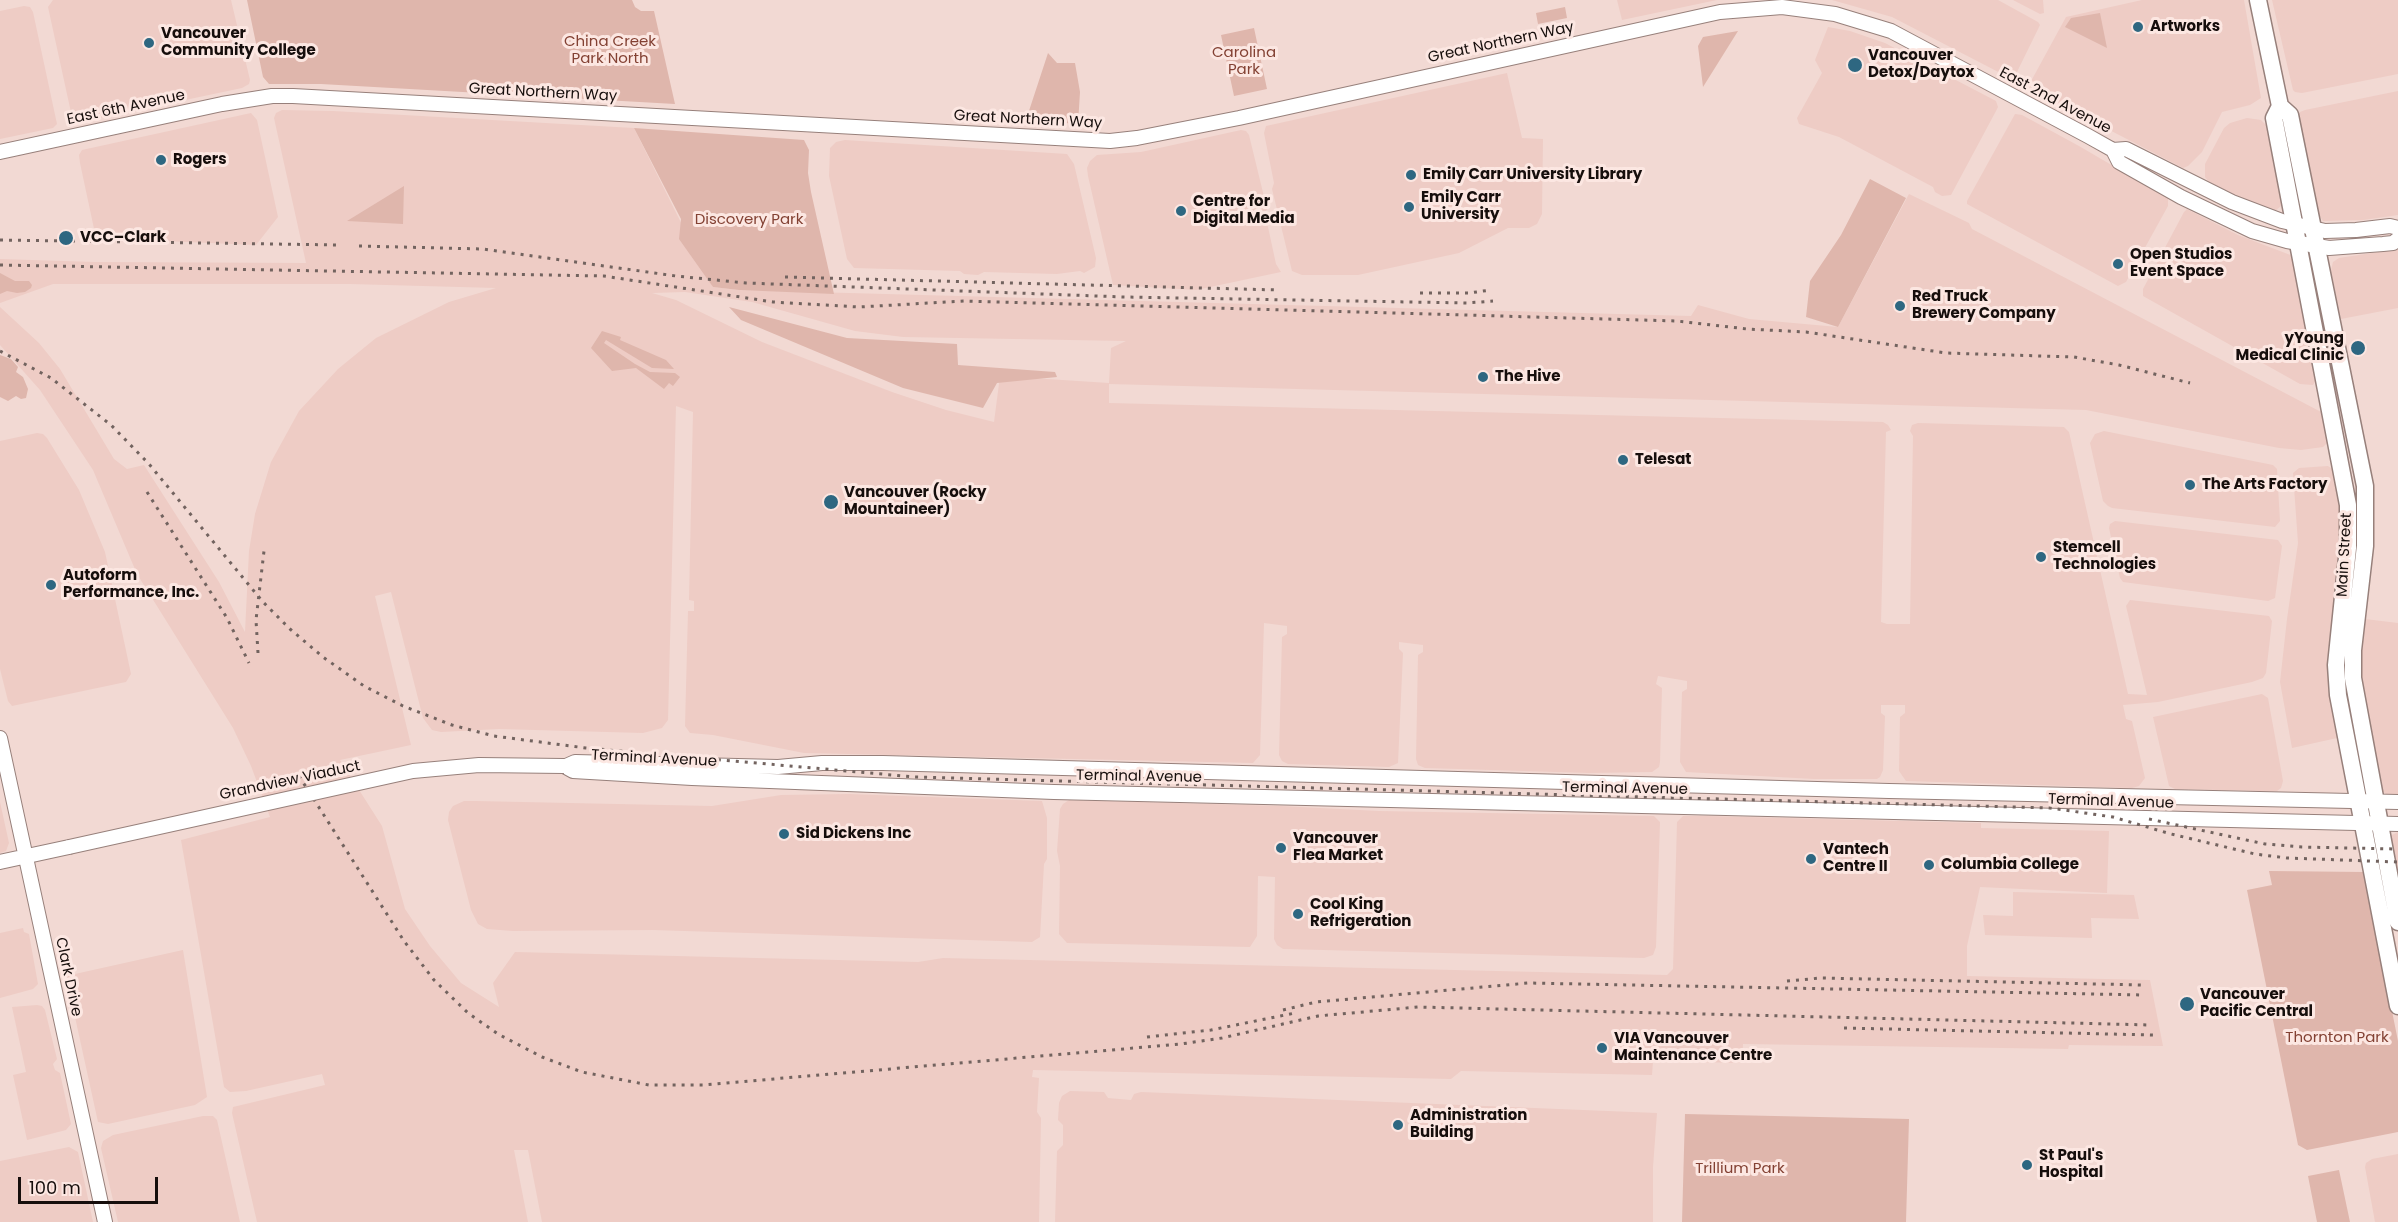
<!DOCTYPE html>
<meta charset="utf-8">
<style>
body{margin:0}
#map{position:relative;width:2398px;height:1222px;overflow:hidden;background:#f2d9d3;font-family:Poppins,sans-serif}
canvas{display:block}
.scale{position:absolute;left:18px;top:1177px;width:140px;height:27px;box-sizing:border-box;border:3px solid #160e0c;border-top:0;padding-left:8px;font-size:18px;line-height:21px;white-space:nowrap;color:#160e0c;-webkit-text-stroke:4px #fce7e2;paint-order:stroke}
</style>
<div id="map">
<canvas width="2398" height="1222"></canvas>
<div class="scale">100 m</div>
</div>
<script>
const g = document.querySelector('canvas').getContext('2d');
g.lineJoin = 'round';
function fill(path, color) {
  g.fillStyle = color;
  g.fill(path, 'evenodd');
}
function shape(rows) {
  const path = new Path2D();
  for (const r of rows) {
    path.moveTo(r[0], r[1]);
    for (let i = 2; i < r.length; i += 2) path.lineTo(r[i], r[i + 1]);
  }
  return path;
}
function trace(path, color, width, dash) {
  g.strokeStyle = color;
  g.lineWidth = width;
  g.lineCap = dash ? 'butt' : 'round';
  g.setLineDash(dash || []);
  g.stroke(path);
}
function write(font, color, halo, rows, align = 'center') {
  g.font = font + ' Poppins,sans-serif';
  g.lineWidth = 6;
  g.setLineDash([]);
  g.textBaseline = 'middle';
  g.strokeStyle = halo;
  g.fillStyle = color;
  for (const [text, x, y, turn = 0] of rows) {
    g.save();
    g.translate(x, y);
    g.rotate((+turn || 0) * Math.PI / 180);
    g.textAlign = isNaN(turn) ? turn : align;
    if (halo) g.strokeText(text, 0, 0);
    g.fillText(text, 0, 0);
    g.restore();
  }
}
fill(shape([
 [53,0,231,0,250,80,249,84,242,88,81,122,76,121,72,117,48,7],
 [1617,0,1717,0,1622,20],
 [1832,0,1998,0,2038,22,2040,25,2016,74,2008,77,1892,17],
 [2013,0,2043,0,2044,13,2040,14],
 [2142,0,2244,0,2261,98,2250,105,2222,112,2202,152,2188,166,2183,168,2034,91,2031,87,2030,83,2066,17],
 [2272,0,2398,0,2398,74,2302,93,2295,92,2293,90],
 [24,6,30,7,33,12,57,124,53,128,0,139,0,11],
 [1828,27,1850,31,1885,43,1996,101,1998,107,1996,111,1951,195,1942,196,1935,192,1933,187,1839,137,1799,124,1797,118,1822,73,1815,60],
 [1507,73,1522,138,1543,139,1542,214,1537,224,1529,228,1508,228,1459,253,1358,275,1302,275,1292,271,1272,189,1274,183,1264,133,1266,126],
 [2398,91,2398,215,2363,220,2323,221,2319,215,2298,120,2300,112,2305,110],
 [282,110,333,111,634,128,713,287,739,290,1691,316,1698,305,1749,319,1838,327,1909,194,1969,223,1972,229,2323,413,2328,442,2323,447,2301,450,2279,448,2086,410,1109,384,1109,403,1883,422,1888,425,1891,430,1886,432,1881,622,1887,624,1910,624,1913,436,1910,431,1912,425,1918,423,2064,427,2069,432,2128,694,2147,695,2126,606,2130,600,2269,616,2272,621,2266,673,2263,678,2252,682,2158,702,2123,705,2126,719,2132,721,2145,778,2139,786,2132,788,1906,781,1899,771,1900,717,1905,713,1905,705,1881,705,1881,713,1885,716,1883,770,1880,777,1877,779,1814,779,1686,772,1680,762,1682,692,1687,689,1687,681,1658,676,1656,684,1662,688,1660,762,1659,767,1652,772,1589,773,1425,768,1418,765,1416,759,1418,655,1423,652,1423,645,1399,642,1399,649,1403,653,1398,763,1389,767,1288,764,1282,761,1279,755,1282,637,1287,634,1287,626,1264,623,1260,755,1253,763,804,753,713,735,690,733,685,726,688,611,694,611,694,601,689,600,693,412,676,406,668,720,662,728,643,733,499,729,441,732,432,730,423,718,391,592,375,596,411,745,340,760,382,826,405,909,430,946,461,983,499,1007,493,983,515,952,918,962,943,958,1667,975,1673,969,1677,822,1683,816,1706,816,1981,823,1981,828,2109,831,2107,893,1980,887,1967,946,1967,976,2150,980,2163,1046,2069,1045,2068,1049,1743,1044,1742,1063,1653,1061,1652,1075,1461,1071,1451,1079,1033,1070,1032,1077,1039,1078,1037,1112,1041,1118,1039,1222,542,1222,528,1150,514,1150,528,1222,257,1222,232,1113,233,1107,325,1085,322,1074,246,1091,230,1092,224,1087,181,840,270,817,251,766,233,728,137,574,93,470,40,390,0,345,0,307,39,343,60,369,114,459,127,469,144,465,219,582,245,632,249,551,255,514,271,462,299,411,338,369,376,338,449,302,496,288,350,284,53,284,0,303,0,259,95,262,306,263,274,118,276,113],
 [685,292,752,302,855,331,903,337,1126,341,1111,348,1109,383,1000,376,994,422,946,410,892,392,762,342,676,300,652,293],
 [251,113,257,120,278,217,256,245,96,238,80,163,79,155,82,150],
 [2015,114,2022,115,2079,146,2168,198,2168,206,2126,282,2118,286,1967,204,1967,201],
 [2247,118,2261,120,2266,125,2282,202,2281,206,2275,211,2237,196,2208,181,2205,177,2205,164,2224,128,2230,123],
 [1241,130,1246,131,1249,135,1267,209,1265,213,1276,264,1281,272,1196,290,1113,285,1088,176,1087,168,1090,161,1097,155,1141,152],
 [845,140,1067,154,1074,164,1096,258,1095,267,1084,273,1080,271,1057,274,984,272,978,275,964,274,960,271,854,268,847,259,829,176,830,148,836,142],
 [2187,209,2238,235,2293,256,2316,380,2313,385,2300,384,2143,296,2143,289,2184,212],
 [2398,249,2398,308,2341,319,2331,270,2333,262,2339,258],
 [2104,431,2273,465,2277,469,2280,521,2275,527,2112,508,2108,506,2103,501,2090,443,2095,434],
 [37,433,43,434,47,438,79,490,105,552,131,674,126,682,121,683,12,706,8,701,0,669,0,441],
 [2328,466,2334,470,2340,497,2342,541,2330,689,2337,738,2292,748,2280,682,2287,619,2298,543,2293,473,2299,468],
 [2115,521,2278,540,2282,546,2275,598,2268,601,2123,582,2120,578,2109,528,2110,524],
 [2365,619,2398,623,2398,795,2386,794,2382,791,2360,673,2363,621],
 [2262,694,2268,698,2283,781,2281,788,2277,791,2261,791,2175,789,2169,786,2153,717],
 [849,794,1042,801,1047,818,1047,859,1044,864,1040,937,1032,942,653,930,513,931,487,929,478,924,471,910,448,820,449,812,453,806,464,801,475,801,712,806,781,795],
 [1069,800,1281,806,1379,811,1654,816,1660,822,1656,947,1653,955,1644,958,1283,949,1277,945,1274,939,1275,877,1258,876,1257,936,1250,947,1067,943,1059,934,1060,866,1057,851,1060,809,1063,804],
 [0,802,9,843,6,851,0,853],
 [2398,832,2398,868,2391,839,2392,835],
 [2013,892,2134,895,2139,919,2091,918,2092,938,1985,935,1983,915,2013,916],
 [23,928,24,932,29,934,38,984,33,989,0,998,0,933],
 [183,950,207,1097,195,1105,108,1124,98,1122,66,976],
 [37,1005,42,1006,45,1010,57,1059,53,1064,55,1070,60,1073,71,1124,66,1130,27,1140,13,1075,26,1072,12,1007],
 [1070,1091,1104,1092,1108,1098,1131,1100,1134,1094,1141,1092,1657,1113,1653,1167,1653,1222,1055,1222,1057,1151,1063,1145,1063,1125,1058,1120,1059,1103,1062,1096],
 [203,1116,213,1116,217,1120,240,1222,118,1222,101,1148,103,1141,113,1135],
 [69,1147,78,1152,93,1222,0,1222,0,1161],
 [2398,1154,2398,1222,2375,1222,2365,1167,2366,1163,2372,1159]
]), '#eeccc5');
fill(shape([
 [247,0,632,0,635,7,641,11,654,11,675,104,321,84,269,84,263,77],
 [1565,7,1567,18,1538,24,1536,13],
 [2100,13,2107,48,2065,27,2071,18],
 [1254,28,1267,89,1234,96,1221,35],
 [1738,31,1703,87,1698,46,1703,37],
 [1048,53,1057,63,1075,63,1080,92,1078,124,1026,120],
 [634,128,804,140,809,150,808,173,811,192,834,294,739,290,713,287,679,239,681,219],
 [1870,179,1906,198,1838,327,1806,317,1810,281,1841,235],
 [404,186,403,224,347,221],
 [0,273,15,281,29,281,32,285,31,288,25,292,17,293,7,291,0,294],
 [729,307,847,338,957,344,958,365,1055,372,1057,377,997,383,983,408,903,388,741,320],
 [602,331,621,337,620,340,666,360,674,369,652,368,606,340,604,343,635,364,650,372,675,373,680,377,673,386,669,383,664,389,636,368,612,371,591,348],
 [0,355,11,359,18,367,16,372,23,377,28,389,26,398,21,399,16,396,8,401,0,397],
 [2269,871,2364,872,2398,1041,2398,1132,2307,1150,2298,1145,2247,890,2272,885],
 [1685,1114,1909,1119,1906,1222,1682,1222],
 [2339,1170,2350,1222,2317,1222,2308,1176]
]), '#dfb6ac');
const secondary = shape([
 [2113,150,2126,149,2232,202,2282,221,2325,231,2356,230,2390,226,2398,228],
 [0,152,222,104,272,96,293,96,1110,141,1137,138,1239,118,1720,12,1782,7,1835,14,1891,31,2088,136,2113,150,2119,162,2181,197,2252,231,2287,241,2329,248,2383,244,2393,243,2398,239],
 [0,738,105,1222],
 [564,766,573,771,692,778,1054,792,2398,824],
 [566,766,575,762,778,767,822,763,883,763,1889,791,2398,802],
 [0,862,69,847]
]);
const primary = shape([
 [2258,0,2280,106,2290,115,2365,486,2365,546,2353,650,2353,678,2398,922],
 [2280,106,2274,118,2348,505,2348,548,2336,665,2338,695,2398,1006]
]);
trace(secondary, '#97807b', 16);
trace(primary, '#97807b', 19);
trace(secondary, '#fff', 14);
trace(primary, '#fff', 16);
trace(shape([
 [0,240,341,245],
 [359,246,483,249,676,276,746,283,1124,297,1467,303,1493,301],
 [0,265,604,276,773,302,859,307,965,301,1677,321,1747,329,1806,332,1946,353,2074,357,2119,365,2190,383],
 [785,277,1279,290],
 [1420,293,1469,293,1491,290],
 [0,351,51,378,111,425,149,464,263,602,290,629,323,657,364,686,403,706,452,725,494,736,586,748,915,777,2050,808,2113,817,2171,834,2255,854,2287,858,2398,862],
 [147,492,227,618,249,663],
 [258,653,256,620,264,551],
 [299,776,404,941,434,980,468,1013,498,1034,542,1057,582,1072,649,1085,703,1085,1181,1044,1222,1038,1318,1016,1418,1007,2151,1025],
 [2149,819,2265,844,2302,847,2398,849],
 [1787,981,1821,978,2143,985],
 [1283,1010,1316,1002,1528,983,2145,995],
 [1844,1028,2153,1035],
 [1147,1037,1211,1030,1295,1013]
]), '#72635f', 3, [3, 6]);
const secondaryBridge = shape([
 [69,847,413,771,479,765,564,766]
]);
trace(secondaryBridge, '#97807b', 16, []);
trace(secondaryBridge, '#fff', 14);
for (const [x, y, r, color] of [
 [2138,27,6,"#2e6781"],
 [149,43,6,"#2e6781"],
 [1855,65,8,"#2e6781"],
 [161,160,6,"#2e6781"],
 [1411,175,6,"#2e6781"],
 [1409,207,6,"#2e6781"],
 [1181,211,6,"#2e6781"],
 [66,238,8,"#2e6781"],
 [2118,264,6,"#2e6781"],
 [1900,306,6,"#2e6781"],
 [2358,348,8,"#2e6781"],
 [1483,377,6,"#2e6781"],
 [1623,460,6,"#2e6781"],
 [2190,485,6,"#2e6781"],
 [831,502,8,"#2e6781"],
 [2041,557,6,"#2e6781"],
 [51,585,6,"#2e6781"],
 [784,834,6,"#2e6781"],
 [1281,848,6,"#2e6781"],
 [1811,859,6,"#2e6781"],
 [1929,865,6,"#2e6781"],
 [1298,914,6,"#2e6781"],
 [2187,1004,8,"#2e6781"],
 [1602,1048,6,"#2e6781"],
 [1398,1125,6,"#2e6781"],
 [2027,1165,6,"#2e6781"]
]) {
  const dot = new Path2D();
  dot.arc(x, y, r, 0, 2 * Math.PI);
  g.fillStyle = color;
  g.fill(dot);
  trace(dot, '#fce7e2', 2);
}
write('bold 15px', '#160e0c', '#fce7e2', [
 ["Artworks",2150,27],
 ["Vancouver",161,34],
 ["Community College",161,51],
 ["Vancouver",1868,56],
 ["Detox/Daytox",1868,73],
 ["Rogers",173,160],
 ["Emily Carr University Library",1423,175],
 ["Emily Carr",1421,198],
 ["University",1421,215],
 ["Centre for",1193,202],
 ["Digital Media",1193,219],
 ["VCC–Clark",80,238],
 ["Open Studios",2130,255],
 ["Event Space",2130,272],
 ["Red Truck",1912,297],
 ["Brewery Company",1912,314],
 ["yYoung",2344,339,"right"],
 ["Medical Clinic",2344,356,"right"],
 ["The Hive",1495,377],
 ["Telesat",1635,460],
 ["The Arts Factory",2202,485],
 ["Vancouver (Rocky",844,493],
 ["Mountaineer)",844,510],
 ["Stemcell",2053,548],
 ["Technologies",2053,565],
 ["Autoform",63,576],
 ["Performance, Inc.",63,593],
 ["Sid Dickens Inc",796,834],
 ["Vancouver",1293,839],
 ["Flea Market",1293,856],
 ["Vantech",1823,850],
 ["Centre II",1823,867],
 ["Columbia College",1941,865],
 ["Cool King",1310,905],
 ["Refrigeration",1310,922],
 ["Vancouver",2200,995],
 ["Pacific Central",2200,1012],
 ["VIA Vancouver",1614,1039],
 ["Maintenance Centre",1614,1056],
 ["Administration",1410,1116],
 ["Building",1410,1133],
 ["St Paul's",2039,1156],
 ["Hospital",2039,1173]
], 'left');
write('15px', '#834133', '#fce7e2', [
 ["China Creek",610,42],
 ["Park North",610,59],
 ["Carolina",1244,53],
 ["Park",1244,70],
 ["Discovery Park",749,220],
 ["Thornton Park",2337,1038],
 ["Trillium Park",1740,1169]
]);
write('15px', '#160e0c', '#fce7e2', [
 ["Great Northern Way",1501,43,-12],
 ["Great Northern Way",543,93,3],
 ["East 2nd Avenue",2055,101,28],
 ["East 6th Avenue",126,108,-12],
 ["Great Northern Way",1028,120,3],
 ["Main Street",2345,555,-87],
 ["Terminal Avenue",654,759,3],
 ["Terminal Avenue",1139,777,1],
 ["Grandview Viaduct",290,781,-12],
 ["Terminal Avenue",1625,789,1],
 ["Terminal Avenue",2111,802,2],
 ["Clark Drive",68,977,78]
]);
</script>
